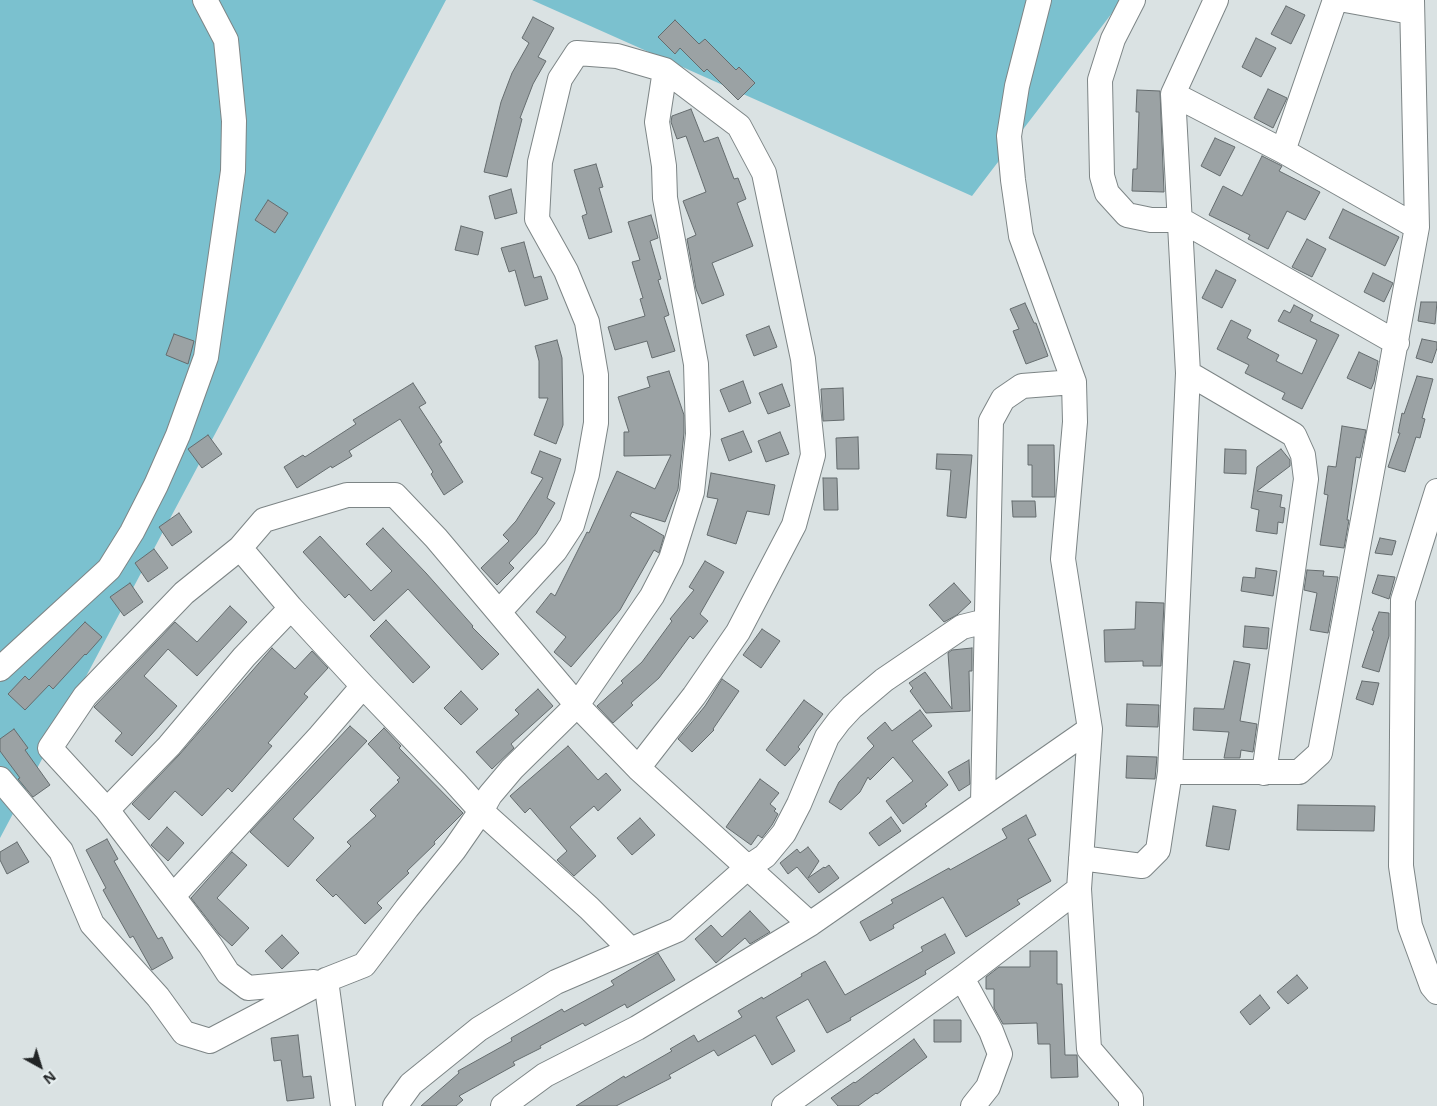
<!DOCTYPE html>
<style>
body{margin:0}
#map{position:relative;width:1437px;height:1106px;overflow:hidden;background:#dae2e3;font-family:"Noto Sans",sans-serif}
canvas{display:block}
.north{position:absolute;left:15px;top:1041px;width:50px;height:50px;-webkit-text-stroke:4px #e7eff0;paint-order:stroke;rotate:141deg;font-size:14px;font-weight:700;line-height:20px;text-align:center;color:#222526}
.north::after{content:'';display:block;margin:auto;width:18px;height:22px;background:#222526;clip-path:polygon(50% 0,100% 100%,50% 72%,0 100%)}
</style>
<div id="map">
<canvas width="1437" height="1106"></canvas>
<div class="north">N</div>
</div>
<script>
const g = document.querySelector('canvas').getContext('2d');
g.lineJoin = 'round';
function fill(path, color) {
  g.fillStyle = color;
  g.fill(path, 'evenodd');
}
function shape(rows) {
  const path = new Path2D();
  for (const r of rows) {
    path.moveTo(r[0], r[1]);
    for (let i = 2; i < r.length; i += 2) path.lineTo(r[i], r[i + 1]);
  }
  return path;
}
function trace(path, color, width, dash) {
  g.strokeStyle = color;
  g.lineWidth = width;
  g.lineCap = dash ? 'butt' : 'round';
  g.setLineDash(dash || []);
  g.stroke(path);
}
fill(shape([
 [0,0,446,0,0,838],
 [532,0,1122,0,972,196]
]), '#7bc1cf');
const building = shape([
 [1286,6,1305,15,1291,44,1271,34,1286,6],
 [533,17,554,28,538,57,546,61,533,84,520,118,522,119,507,177,484,172,501,102,512,73,529,43,522,38,533,17],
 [675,20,699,44,705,39,736,70,739,67,755,83,738,100,707,69,704,72,680,48,675,54,658,37,675,20],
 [1256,38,1276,48,1261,77,1242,67,1256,38],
 [1268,89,1287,98,1273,128,1254,118,1268,89],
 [1137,90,1160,91,1164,192,1132,191,1133,169,1137,169,1139,112,1136,112,1137,90],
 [691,109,704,142,718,137,734,179,738,178,746,199,737,203,753,246,712,263,724,295,702,304,696,289,687,239,696,235,683,201,706,192,686,136,677,139,671,122,672,116,691,109],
 [1215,138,1235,147,1220,176,1201,166,1215,138],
 [1262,156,1282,166,1279,171,1320,192,1305,220,1287,211,1268,249,1248,239,1250,235,1209,215,1223,186,1242,196,1262,156],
 [596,164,603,187,599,188,612,232,589,239,582,216,587,214,574,170,596,164],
 [511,189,517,213,495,219,489,196,511,189],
 [268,200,288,213,275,233,255,220,268,200],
 [1343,209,1399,237,1385,266,1329,238,1343,209],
 [651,215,658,238,650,241,661,279,658,280,669,315,664,317,675,351,652,358,647,341,615,350,608,327,645,316,640,299,643,298,632,262,640,260,628,222,651,215],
 [461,226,483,232,478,255,455,250,461,226],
 [1307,239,1326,249,1312,277,1292,267,1307,239],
 [524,242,534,278,541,276,548,299,525,306,515,270,509,272,501,248,524,242],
 [1216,270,1236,280,1222,308,1202,298,1216,270],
 [1373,273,1393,283,1384,302,1364,292,1373,273],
 [1421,302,1437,302,1435,324,1418,321,1421,302],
 [1025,303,1034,323,1036,323,1048,356,1026,364,1013,331,1019,329,1010,309,1025,303],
 [1294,305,1313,315,1310,321,1339,335,1302,409,1282,399,1285,393,1245,373,1249,365,1217,349,1231,320,1251,330,1247,338,1279,355,1276,361,1302,374,1317,340,1278,321,1284,310,1290,313,1294,305],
 [769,326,777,347,754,356,746,335,769,326],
 [174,334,194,341,188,364,166,355,174,334],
 [1422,339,1437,342,1437,348,1432,363,1416,358,1422,339],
 [557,340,562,358,563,425,556,444,534,435,548,398,539,398,539,361,535,346,557,340],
 [1359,352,1378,361,1374,382,1371,389,1347,378,1359,352],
 [669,371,684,415,684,433,678,489,665,522,632,512,630,516,664,536,659,553,654,550,620,610,571,667,554,652,566,637,536,612,551,593,555,596,587,532,589,533,617,471,655,489,671,455,624,456,624,432,629,432,618,397,650,387,647,377,669,371],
 [1417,376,1433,379,1422,418,1425,419,1420,438,1416,437,1405,472,1388,467,1400,433,1398,433,1402,413,1404,414,1417,376],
 [743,381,751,403,729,412,720,390,743,381],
 [413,383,426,403,419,407,442,442,439,444,463,482,444,495,431,474,433,472,400,419,349,451,352,456,332,468,331,466,297,488,284,467,303,455,305,457,356,424,353,420,413,383],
 [782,384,790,406,768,414,759,393,782,384],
 [843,388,844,420,823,421,821,389,843,388],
 [1342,426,1366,430,1360,458,1356,457,1347,520,1349,520,1344,548,1320,545,1328,495,1324,494,1328,466,1336,467,1342,426],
 [743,431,752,452,729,461,721,439,743,431],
 [780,432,789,454,766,462,758,441,780,432],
 [208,435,222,454,202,468,188,449,208,435],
 [858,437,859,469,837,469,836,438,858,437],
 [1028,445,1054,445,1055,497,1032,497,1032,465,1028,465,1028,445],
 [1225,449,1246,450,1246,474,1224,473,1225,449],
 [1281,449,1290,460,1290,466,1257,491,1282,495,1280,507,1285,508,1283,523,1278,522,1277,534,1256,531,1259,510,1251,508,1257,467,1281,449],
 [540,451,561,459,547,498,555,503,536,534,509,563,514,568,497,585,481,568,509,541,503,535,516,521,543,478,531,473,540,451],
 [937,454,972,455,966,518,947,516,951,470,936,469,937,454],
 [711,473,775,485,769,515,747,511,736,544,707,535,718,499,707,497,711,473],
 [823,478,837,478,838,510,824,510,823,478],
 [1012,501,1035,501,1036,517,1013,517,1012,501],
 [179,513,192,532,172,546,159,527,179,513],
 [383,528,426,573,473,626,472,627,499,654,482,670,408,589,374,621,349,594,345,598,303,552,320,536,371,591,392,571,366,544,383,528],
 [1380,538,1396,541,1392,555,1375,553,1380,538],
 [154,549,168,568,148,582,135,563,154,549],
 [705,561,724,572,700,614,708,621,693,639,690,636,659,678,631,703,633,705,613,723,597,706,623,683,621,681,642,662,672,621,670,619,694,590,689,587,705,561],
 [1256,568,1277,571,1273,596,1241,591,1243,577,1255,578,1256,568],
 [1307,570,1324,571,1323,576,1338,577,1328,633,1310,630,1317,593,1304,590,1307,570],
 [1378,575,1395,577,1389,599,1372,593,1378,575],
 [130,583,143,602,124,616,110,597,130,583],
 [954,583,971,602,957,615,944,622,929,605,954,583],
 [1136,602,1164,603,1161,666,1143,666,1143,661,1105,662,1104,630,1135,629,1136,602],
 [230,606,247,622,197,676,168,649,144,676,177,706,132,756,115,741,122,733,94,707,175,622,197,642,230,606],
 [1379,612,1389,613,1389,636,1379,672,1362,667,1374,631,1372,630,1379,612],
 [386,620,430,667,413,683,370,636,386,620],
 [85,622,102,637,86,655,85,654,53,689,49,685,25,710,8,694,25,676,29,680,85,622],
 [1245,626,1269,628,1267,649,1243,647,1245,626],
 [762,629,780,641,761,668,743,655,762,629],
 [272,648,295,669,312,651,328,668,304,694,308,697,268,743,272,746,232,792,228,788,202,816,175,791,149,820,132,804,179,755,272,648],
 [972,648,972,671,969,671,970,711,926,713,910,691,913,688,909,683,925,672,952,709,948,653,952,650,972,648],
 [1234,661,1250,664,1240,721,1257,724,1253,752,1241,750,1240,758,1224,758,1229,732,1193,730,1194,708,1224,709,1234,661],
 [722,679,739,691,713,729,714,730,692,752,678,739,705,706,722,679],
 [1362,681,1379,683,1373,705,1356,699,1362,681],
 [538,689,553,706,511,744,514,748,492,769,476,752,519,714,515,710,538,689],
 [461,691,478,709,461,725,444,708,461,691],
 [804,700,823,714,798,747,800,749,785,766,766,750,804,700],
 [1127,704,1159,705,1158,727,1126,726,1127,704],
 [920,710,932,726,912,741,948,785,925,804,927,806,903,824,886,801,913,781,893,757,870,780,868,777,860,792,841,810,829,802,839,782,874,746,867,738,885,722,892,731,920,710],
 [350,726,367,741,293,819,314,838,288,867,250,832,350,726],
 [384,728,401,746,399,748,463,813,434,842,435,844,407,871,409,873,377,903,382,908,365,924,336,894,333,897,316,880,351,846,347,842,376,816,370,810,399,782,397,780,400,778,368,744,384,728],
 [14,729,28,748,25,750,50,785,33,797,18,779,20,778,0,751,0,739,14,729],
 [568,746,598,780,606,773,621,790,598,811,594,806,570,827,596,856,574,876,557,860,567,851,530,808,525,813,510,796,568,746],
 [1127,756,1157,757,1155,779,1126,778,1127,756],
 [969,760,970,784,959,791,948,772,969,760],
 [760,779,779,793,770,804,776,809,774,811,778,814,772,825,762,838,758,835,751,845,726,827,760,779],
 [1298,805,1375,806,1374,831,1297,830,1298,805],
 [1213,806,1236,810,1229,850,1206,846,1213,806],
 [1026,815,1036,835,1028,839,1051,881,1017,900,1020,904,966,937,943,897,893,925,894,928,870,941,860,922,893,903,891,900,915,887,949,868,950,870,1007,838,1002,829,1026,815],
 [891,817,901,831,879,846,869,833,891,817],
 [640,818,655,835,632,855,617,838,640,818],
 [167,827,184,843,168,861,151,845,167,827],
 [107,839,118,859,114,861,158,939,162,937,173,958,152,970,133,936,130,938,114,910,103,890,106,888,86,850,107,839],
 [17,842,29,862,7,874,0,860,0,852,17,842],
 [808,847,819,861,808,878,824,867,825,868,829,865,839,878,819,893,797,867,788,874,780,863,797,849,800,853,808,847],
 [232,852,247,865,217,898,249,928,232,946,219,934,191,898,232,852],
 [750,911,770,932,750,944,745,938,716,963,695,939,711,925,722,937,750,911],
 [945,934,955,953,925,971,926,974,850,1018,851,1020,827,1033,808,999,776,1017,795,1051,772,1065,755,1035,718,1056,714,1050,669,1075,671,1078,616,1106,576,1106,624,1076,625,1078,672,1051,670,1049,694,1035,698,1042,742,1017,738,1011,762,997,763,999,802,976,801,974,825,961,845,995,923,951,921,947,945,934],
 [282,935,299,953,282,969,265,951,282,935],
 [1030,951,1057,951,1057,984,1062,984,1065,1055,1077,1055,1078,1077,1051,1078,1050,1044,1038,1044,1037,1023,1003,1024,994,1008,994,989,986,989,986,977,999,967,1030,967,1030,951],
 [658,953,675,980,627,1008,625,1004,585,1026,583,1023,540,1046,541,1048,513,1062,515,1065,459,1096,463,1100,456,1106,421,1106,459,1073,458,1071,512,1041,511,1038,562,1009,564,1012,614,985,611,981,658,953],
 [1297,975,1308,988,1288,1004,1277,992,1297,975],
 [1260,995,1270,1008,1250,1025,1240,1012,1260,995],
 [934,1020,961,1020,961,1042,934,1042,934,1020],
 [298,1035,303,1077,311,1076,314,1098,287,1101,281,1060,274,1061,271,1038,298,1035],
 [914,1039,927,1057,877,1094,876,1093,858,1106,838,1106,831,1098,854,1082,855,1083,914,1039]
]);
fill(building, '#9ba2a4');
trace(building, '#656c6e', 1);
const minor = shape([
 [1039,0,1017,86,1009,136,1013,180,1021,236,1074,382,1075,422,1063,559,1090,729,1079,889,1089,1049,1131,1098,1131,1106],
 [1133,0,1113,39,1100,80,1102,176,1107,193,1127,215,1151,220,1181,220,1397,343],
 [1345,0,1411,12],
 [1173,94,1283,151,1417,227],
 [1283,151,1335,0],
 [1188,373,1294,435,1303,455,1306,479,1264,773],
 [1437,491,1403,600,1401,866,1410,926,1432,986,1437,992],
 [240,548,291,608,363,686,455,782,481,811,589,908,630,949],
 [499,612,555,551,572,525,587,474,596,423,596,375,587,322,566,271,537,219,540,162,560,79,577,53,617,56,665,70,739,126,764,173,803,359,813,455,794,525,738,632,694,696,638,768],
 [0,669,109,569,132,532,156,485,178,435,206,357,233,171,234,121,226,40,205,0],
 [1170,772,1299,772,1320,753,1417,227,1412,0],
 [0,779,61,851,92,924,158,997,184,1033,210,1041,326,980,364,965,407,908,454,850,481,811,490,795,512,769,577,705,652,596,671,559,692,492,698,434,696,364,665,198,664,166,657,122,665,70],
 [983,803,991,421,1003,399,1022,386,1074,382],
 [107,810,169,746,244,657,291,608],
 [1081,858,1142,866,1158,850,1170,772,1188,373,1173,94,1216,0],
 [173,896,320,736,363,686],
 [962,978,991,1031,1000,1054,988,1087,973,1106],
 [326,980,343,1106],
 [314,982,248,988,228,973,210,945,107,810,50,748,85,696,184,593,240,548,264,520,347,495,395,495,436,538,577,705,638,768,810,924],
 [395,1106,411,1084,479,1029,556,982,677,930,747,868,765,856,784,833,799,804,827,737,839,721,852,707,884,680,962,627,986,621],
 [503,1106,545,1075,637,1028,810,924,1090,729],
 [784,1106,962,978,1079,889]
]);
trace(minor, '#7d8586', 26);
trace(minor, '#fff', 24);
</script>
